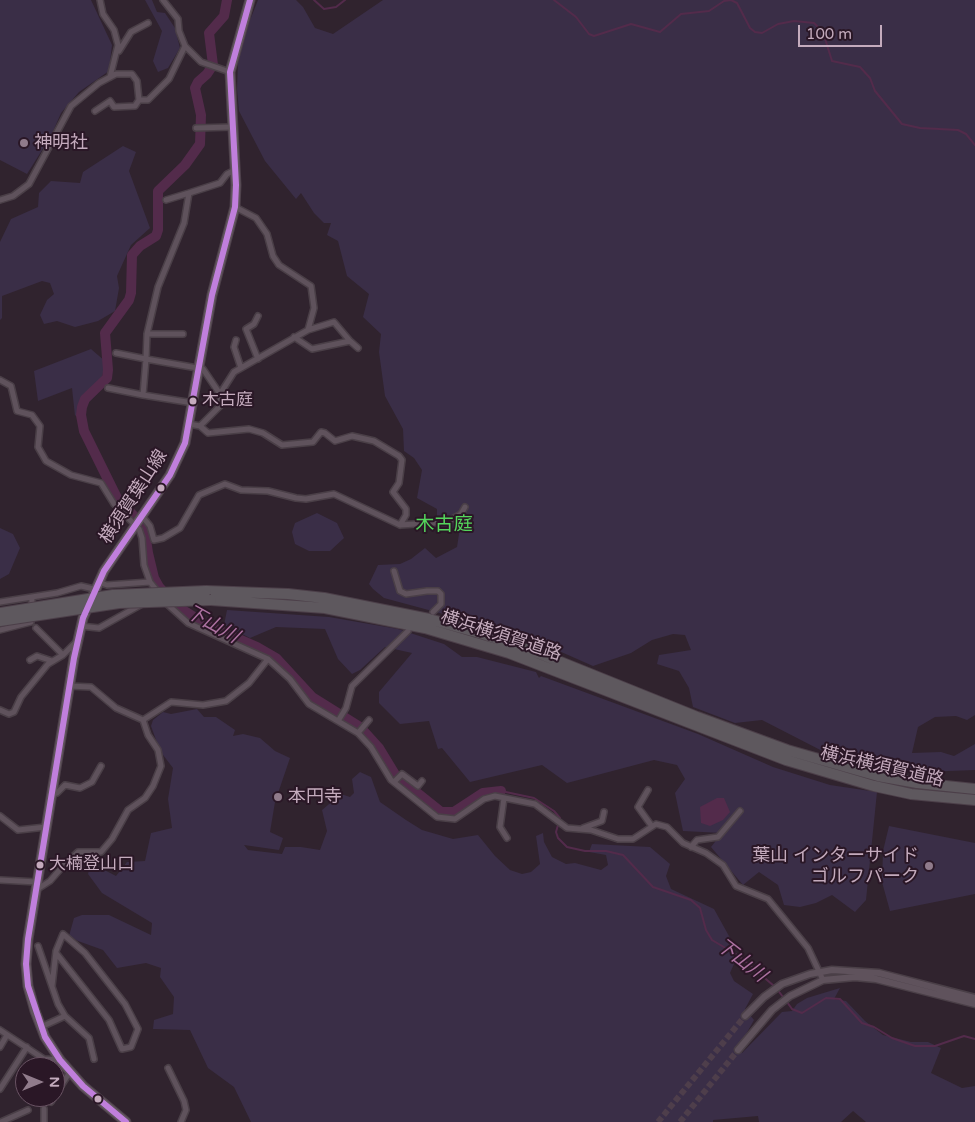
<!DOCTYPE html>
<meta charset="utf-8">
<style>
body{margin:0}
#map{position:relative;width:975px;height:1122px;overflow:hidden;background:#30232e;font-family:"Varela Round",sans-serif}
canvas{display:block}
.north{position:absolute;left:15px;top:1057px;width:50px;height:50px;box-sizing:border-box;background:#2a1726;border:1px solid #685262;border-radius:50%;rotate:90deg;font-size:14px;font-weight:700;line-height:20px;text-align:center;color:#c4abbd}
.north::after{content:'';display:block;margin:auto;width:18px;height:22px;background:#907b8b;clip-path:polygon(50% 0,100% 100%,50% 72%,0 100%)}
.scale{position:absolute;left:798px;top:25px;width:84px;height:22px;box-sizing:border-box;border:2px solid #c4abbd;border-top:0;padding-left:6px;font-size:15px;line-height:18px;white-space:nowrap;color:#c4abbd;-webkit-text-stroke:4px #2a1726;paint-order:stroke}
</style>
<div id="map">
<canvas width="975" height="1122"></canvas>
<div class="north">N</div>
<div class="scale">100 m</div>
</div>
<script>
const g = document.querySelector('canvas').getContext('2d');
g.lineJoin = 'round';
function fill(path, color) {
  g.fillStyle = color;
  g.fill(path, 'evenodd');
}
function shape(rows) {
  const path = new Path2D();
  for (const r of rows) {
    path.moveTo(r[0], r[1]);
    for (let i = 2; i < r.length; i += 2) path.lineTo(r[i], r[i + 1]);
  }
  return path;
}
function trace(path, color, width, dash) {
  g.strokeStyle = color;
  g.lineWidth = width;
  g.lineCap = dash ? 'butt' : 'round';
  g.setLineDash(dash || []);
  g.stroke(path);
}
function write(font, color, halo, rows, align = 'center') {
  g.font = font + ' "Varela Round","Noto Sans JP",sans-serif';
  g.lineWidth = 4;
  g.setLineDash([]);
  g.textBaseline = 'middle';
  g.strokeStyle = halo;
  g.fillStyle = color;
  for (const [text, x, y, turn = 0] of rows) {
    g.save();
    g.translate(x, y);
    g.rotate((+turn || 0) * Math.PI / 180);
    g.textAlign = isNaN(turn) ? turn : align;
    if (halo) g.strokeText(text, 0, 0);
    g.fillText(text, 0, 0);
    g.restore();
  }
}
fill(shape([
 [0,0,91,0,112,45,109,71,79,92,61,113,51,136,27,174,0,160],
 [145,0,152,0,157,12,165,13,175,28,180,48,168,68,158,72,153,61,162,31],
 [258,0,296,0,303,7,315,28,333,34,383,0,975,0,975,715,967,720,956,716,935,717,918,727,912,753,941,752,954,756,975,744,975,770,922,772,898,770,834,757,762,720,735,723,693,707,689,688,679,671,657,664,659,655,691,650,685,635,673,634,652,640,631,653,593,666,525,636,384,598,373,589,369,584,378,565,400,564,411,559,425,548,436,558,457,547,459,534,453,528,437,528,437,509,417,498,422,470,414,458,404,451,403,429,385,396,379,352,381,334,363,317,369,294,347,276,338,241,327,235,331,223,324,223,314,213,301,193,296,199,265,161,239,111,237,89,238,62,250,20],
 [123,146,136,152,129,171,150,228,131,245,117,276,119,288,115,311,98,321,75,327,57,321,44,324,40,315,47,300,54,294,50,283,42,281,2,296,2,318,0,320,0,242,11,219,38,207,39,193,51,181,80,183,83,172],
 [91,349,106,362,97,394,75,416,72,388,38,401,34,371],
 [317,513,337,523,344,538,330,551,309,551,295,544,292,532,295,523],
 [0,528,13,534,20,548,9,574,0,579],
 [227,610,329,617,398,629,444,644,462,657,477,657,536,672,539,678,541,676,698,734,773,767,830,785,877,792,866,900,855,912,832,895,816,903,800,907,784,905,778,885,759,872,743,885,711,847,722,833,683,831,675,793,685,779,677,765,654,760,567,783,542,765,470,782,442,748,438,749,429,721,400,724,379,703,379,692,412,653,385,647,360,670,352,674,338,659,325,629,276,627,250,638,224,625],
 [197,709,204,717,216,717,235,730,233,736,243,734,260,738,275,751,290,758,275,802,270,832,283,838,279,850,244,845,248,850,282,854,285,847,301,847,320,850,327,831,322,810,341,794,350,797,354,793,352,779,360,772,371,777,380,802,406,820,422,830,453,839,478,835,495,856,510,870,522,874,531,872,540,864,536,836,543,833,544,842,552,857,566,864,575,863,601,870,608,865,606,855,589,852,592,844,650,847,670,864,666,876,671,889,714,909,734,945,734,964,730,973,734,981,753,994,745,1009,754,1020,740,1045,742,1053,782,1012,792,1011,797,1004,807,998,840,988,834,999,846,1001,865,1021,883,1035,911,1042,928,1042,941,1048,931,1073,962,1088,975,1086,975,1122,866,1122,853,1111,841,1122,759,1122,758,1116,713,1120,713,1122,251,1122,234,1087,208,1068,190,1030,153,1029,154,1020,173,1014,174,997,160,977,161,968,146,963,117,968,103,950,78,941,69,936,74,918,82,915,109,915,151,935,152,923,102,893,88,874,91,863,116,876,127,862,145,861,151,833,172,828,168,799,173,768,160,751,151,726,153,720,163,712,171,714],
 [889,826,975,843,975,894,890,911,882,882,883,851]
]), '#3a2e47');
fill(shape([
 [717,798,724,798,730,812,723,820,710,826,701,823,700,807]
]), '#532b4b');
trace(shape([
 [314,0,324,9,336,7,345,0],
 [554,0,576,17,589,34,594,36,631,24,660,32,681,14,709,11,724,1,731,0],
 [731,0,737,3,750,28,755,32,762,33,778,24,794,21,814,23,823,32,832,61,860,67,870,78,875,91,902,124,920,128,958,130,966,134,975,145],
 [501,791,534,798,554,811,560,818,556,832,558,838,567,847,585,851,606,851,623,855,653,887,691,900,700,908,706,930,712,940,739,956,774,986],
 [777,989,783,997],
 [787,1002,792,1009,802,1013,826,998,840,999,862,1023,874,1027,892,1038,915,1046,935,1046,964,1036,975,1039]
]), '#532b4b', 2);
trace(shape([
 [227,0,224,16,209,33,213,65,207,74,198,82,195,88,201,115,200,144,185,165,158,191,158,230,156,236,140,246,132,255,131,293,129,300,105,333,108,370,107,378,85,399,82,407,81,415,84,431,118,500,144,526,148,553,154,578,159,587,178,607,207,625,257,647,276,658,312,697,360,727,379,748,396,776,441,812,454,812,483,793,501,791]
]), '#532b4b', 10);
trace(shape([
 [658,1122,745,1016],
 [680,1122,738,1050]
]), '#4e3e4b', 6, [6, 3]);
const minor = shape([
 [100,0,103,14,114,30,118,45,110,77],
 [163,0,178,19,179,31,185,46,201,62,230,72],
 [119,51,131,32,148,23],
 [95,111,110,101,114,107,135,106,139,100],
 [196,128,232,127],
 [0,200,13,196,29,184,71,106,99,83,116,74,132,74,137,81,139,100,148,100,169,79,185,46],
 [166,200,189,193],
 [235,207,256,218,267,234,273,256,279,265,311,286,314,308,308,330,234,372,220,394,203,369,146,359,147,334,158,287,184,223,189,193,220,183,227,174,235,170],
 [258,316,254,324,246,329,258,359],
 [308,330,334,322,350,341],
 [147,334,183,334],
 [294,337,312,349,350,341,358,348],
 [236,340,234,347,241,368],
 [116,353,146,359,143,395,193,403],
 [0,380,11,386,17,411,32,415,40,426,38,447,46,461,71,475,101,483,114,504,139,529,142,538,144,565,150,582,158,592],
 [108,388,143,395],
 [189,424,200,426,221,405,220,394],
 [200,426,208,433,249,429,263,433,282,445,313,442,321,432,325,433,335,441,352,436,374,441,399,456,402,460,399,483,393,492,406,509,406,515,400,525],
 [142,516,150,526,154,540,163,538,180,528,199,495,225,484,241,490,268,491,296,498,306,499,334,494,400,525,447,522,461,514,465,507],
 [394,571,400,591,406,594,427,591,438,591,441,594,441,604,433,612],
 [98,582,107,585,150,582],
 [0,602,57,593,81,586,94,589],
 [166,603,188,623,268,659,290,679,309,704,358,733,371,747,391,780,437,817,455,819,484,799,495,796,535,804,567,828,591,830,618,839,633,839,656,824,667,827,683,843,706,853,723,865,736,886,768,899,808,948,823,980],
 [80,626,99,628,142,604],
 [36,628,63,655],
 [0,630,31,622,32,598],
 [30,660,37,656,52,661],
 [69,686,91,687,116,708,143,720,171,702,203,705,226,701,249,683,268,659],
 [0,710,9,714,14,712,21,697,48,664,63,655,77,641],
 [338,721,346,708,352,686,408,631],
 [358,733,369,720],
 [394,782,402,774,418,786,422,781],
 [648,790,638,807,651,825],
 [52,794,57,793,65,785,80,788,92,782,101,766],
 [504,798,500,827,507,838],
 [0,816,18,830,46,827],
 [583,828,602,821,604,812],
 [691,847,697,840,718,837,740,811],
 [0,880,37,882],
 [36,890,50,881,63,866,78,852,101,852,112,839,128,810,145,798,153,786,161,766,158,750,148,735,143,720],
 [38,946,58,1004,65,1016,89,1038,94,1059],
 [52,986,56,951,63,934,85,953,125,1004,138,1029,131,1047,122,1049,109,1020,56,953],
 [41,1027,65,1016],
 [0,1030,44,1059,60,1060],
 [0,1047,7,1035],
 [168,1068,184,1101,186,1110,181,1122],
 [0,1089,27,1047],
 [55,1095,70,1072],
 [51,1102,54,1097],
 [1,1122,28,1110],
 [44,1122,44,1109]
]);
const tertiary = shape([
 [745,1016,764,997,782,984,810,974,832,970,879,973,975,998],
 [738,1050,772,1010,790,996,823,980,855,977,876,979,975,1004]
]);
const primary = shape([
 [126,1122,83,1086,60,1060,45,1037,35,1011,28,986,26,964,28,939,74,658,83,618,104,571,170,475,185,443,212,295,235,207,236,185,230,72,250,0]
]);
const motorway = shape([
 [206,591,288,594,324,598,429,619,483,634,543,655,697,717,787,750,878,776,917,783,975,789],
 [211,600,325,608,425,628,509,653,786,760,874,786,911,794,975,800]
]);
trace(minor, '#4a3f47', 8);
trace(tertiary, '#4a3f47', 9);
trace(primary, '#4d404a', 11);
trace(motorway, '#4c3f49', 12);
trace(minor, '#5f525c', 5);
trace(tertiary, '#5f525c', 6);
trace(primary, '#61555e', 9);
trace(motorway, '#5e585e', 10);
const motorwayBridge = shape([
 [0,613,113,595,206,591],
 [0,621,119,603,211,600]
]);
trace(motorwayBridge, '#4c3f49', 12, []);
trace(motorwayBridge, '#5e585e', 10);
trace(shape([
 [126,1122,83,1086,60,1060,45,1037,28,986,26,964,28,939,74,658,83,618,104,571,170,475,185,443,212,295,235,207,236,185,230,72,250,0]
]), '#c07fdc', 6);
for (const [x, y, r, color] of [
 [24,143,5,"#907b8b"],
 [193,401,4.5,"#c4abbd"],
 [161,488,4.5,"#c4abbd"],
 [278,797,5,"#907b8b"],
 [40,865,4.5,"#c4abbd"],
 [929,866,5,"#907b8b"],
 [98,1099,4.5,"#c4abbd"]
]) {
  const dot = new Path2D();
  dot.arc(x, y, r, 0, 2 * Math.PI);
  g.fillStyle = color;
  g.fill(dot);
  trace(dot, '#2a1726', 2);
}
write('17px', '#c4abbd', '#2a1726', [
 ["木古庭",202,401],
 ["大楠登山口",49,865]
], 'left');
write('18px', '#c4abbd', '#2a1726', [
 ["神明社",34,143],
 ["本円寺",288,797],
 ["葉山 インターサイド",919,856,"right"],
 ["ゴルフパーク",919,877,"right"]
], 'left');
write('18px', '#c4abbd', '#2a1726', [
 ["横須賀葉山線",134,497,-57],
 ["横浜横須賀道路",501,636,18],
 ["横浜横須賀道路",882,767,13]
]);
write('19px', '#54d55c', '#2a1726', [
 ["木古庭",444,525]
]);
write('italic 19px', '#ad72a1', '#2a1726', [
 ["下山川",212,625,29],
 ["下山川",741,961,38]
]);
</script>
